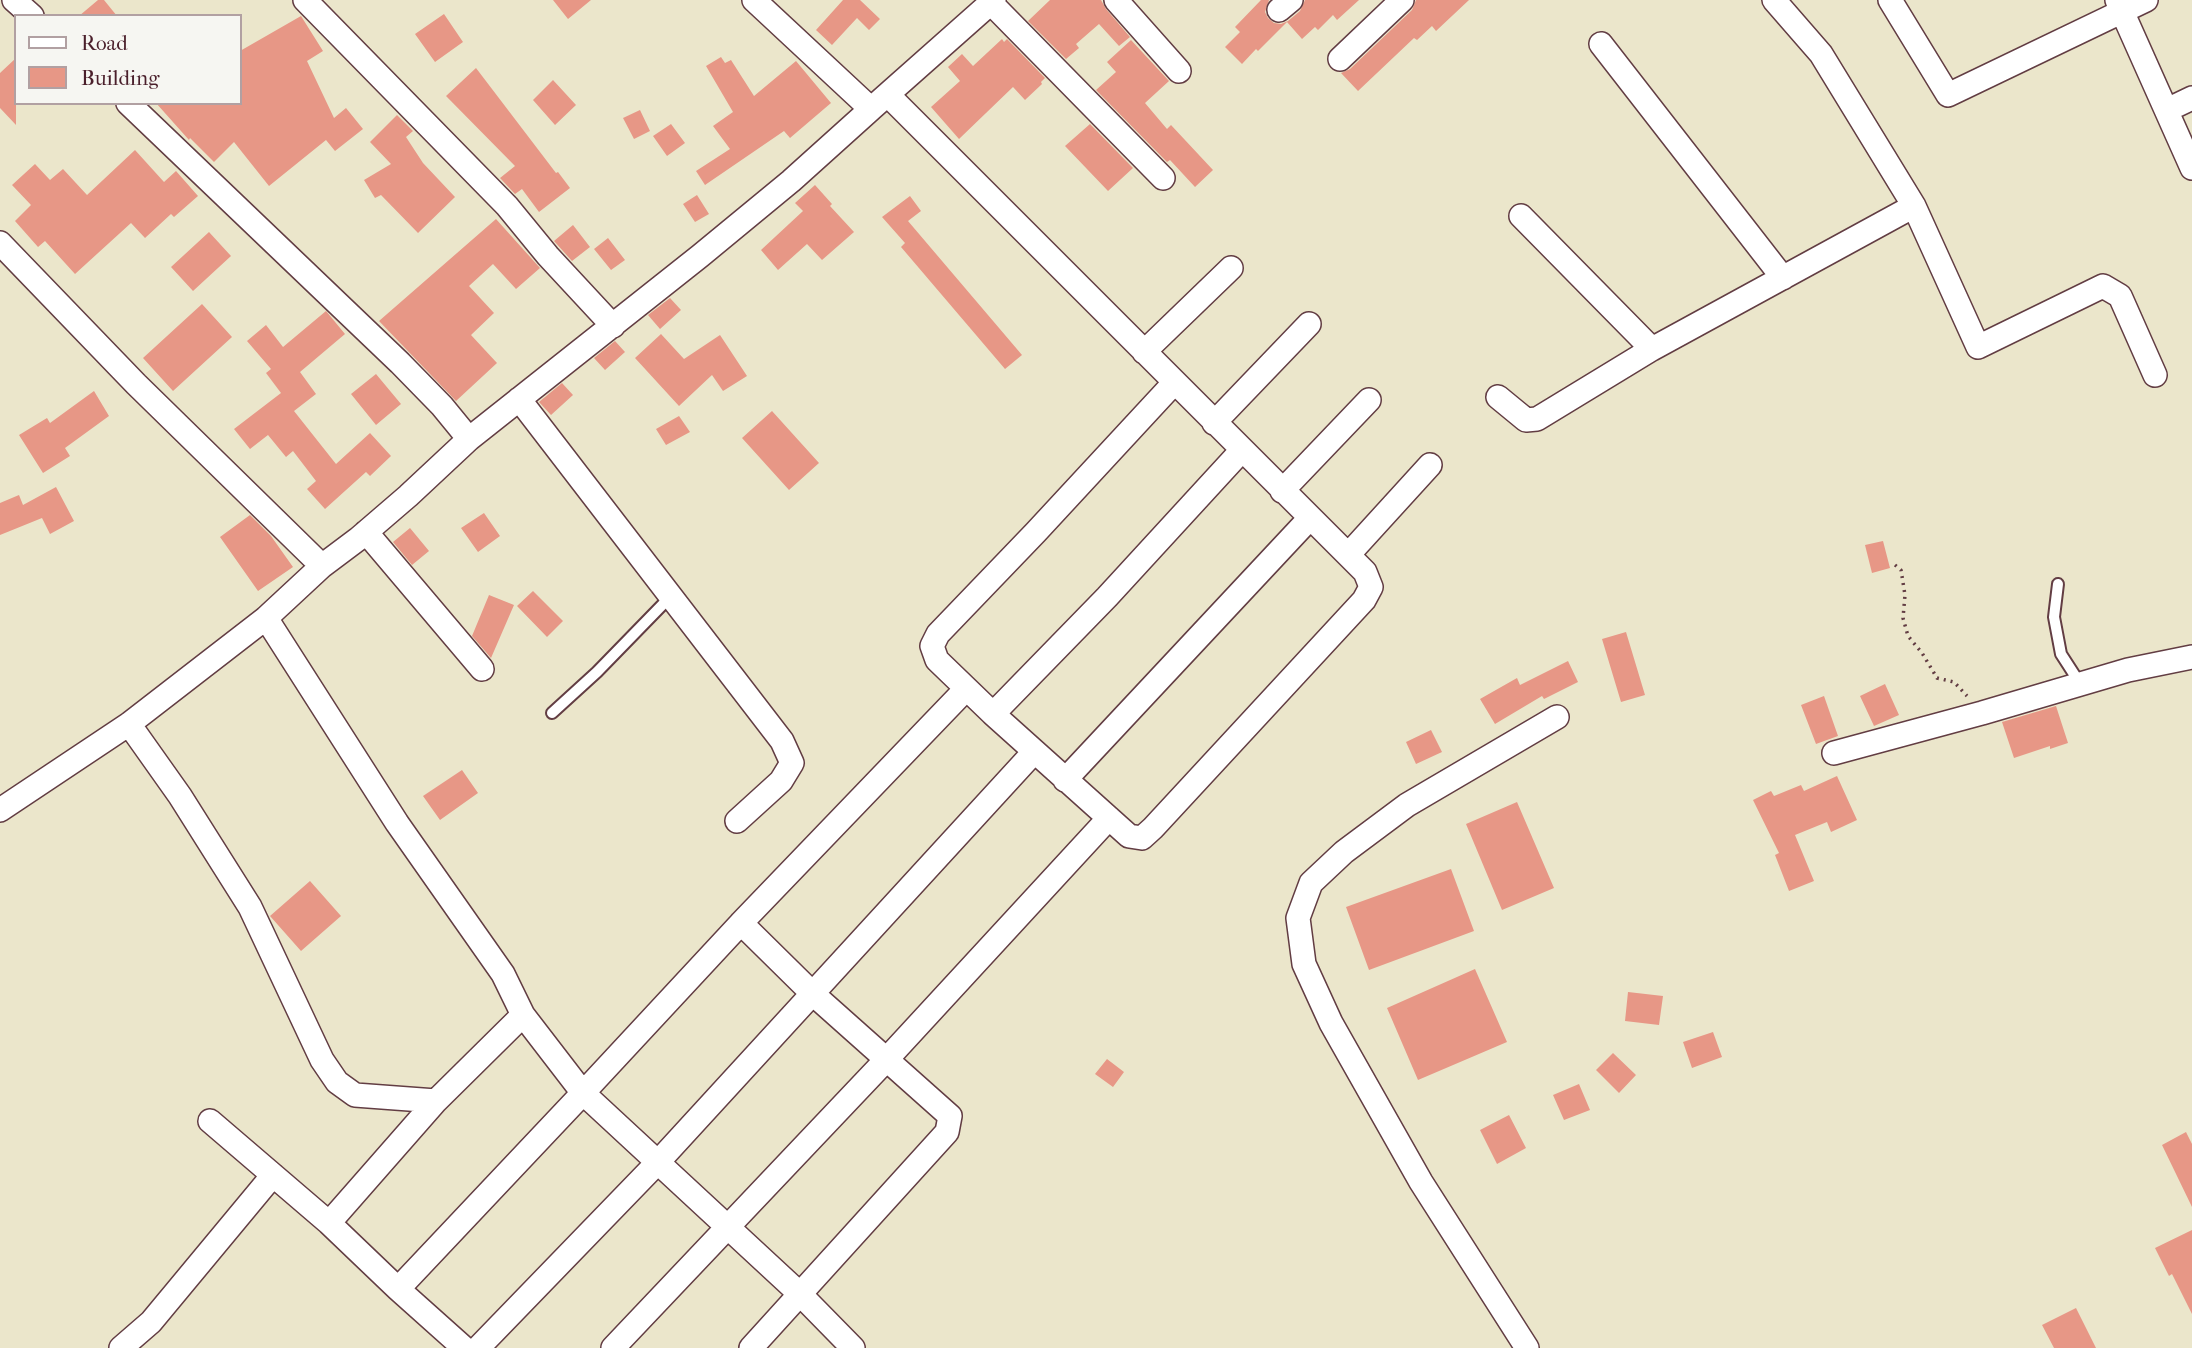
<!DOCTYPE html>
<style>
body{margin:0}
#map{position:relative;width:2192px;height:1348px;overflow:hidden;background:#ebe6cb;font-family:"IM FELL French Canon",serif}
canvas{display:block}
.legend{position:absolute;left:14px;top:14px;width:228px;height:91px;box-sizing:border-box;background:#f6f6f2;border:2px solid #b1a0a2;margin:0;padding:9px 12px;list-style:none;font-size:21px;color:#4a1f2b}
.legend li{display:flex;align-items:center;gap:14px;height:35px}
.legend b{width:35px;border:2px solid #b1a0a2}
</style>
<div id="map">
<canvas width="2192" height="1348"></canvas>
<ul class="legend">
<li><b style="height:9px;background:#fff"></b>Road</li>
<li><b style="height:19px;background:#e79786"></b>Building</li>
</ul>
</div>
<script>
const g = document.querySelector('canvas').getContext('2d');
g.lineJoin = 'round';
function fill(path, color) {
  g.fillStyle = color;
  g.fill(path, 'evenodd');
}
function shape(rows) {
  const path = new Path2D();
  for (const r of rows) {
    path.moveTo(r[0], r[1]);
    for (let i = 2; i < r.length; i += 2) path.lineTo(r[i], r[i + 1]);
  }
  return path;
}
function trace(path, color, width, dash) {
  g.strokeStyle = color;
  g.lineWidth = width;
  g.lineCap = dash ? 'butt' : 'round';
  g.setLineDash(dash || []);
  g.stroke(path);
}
fill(shape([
 [98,0,104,0,117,16,79,16],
 [553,0,591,0,568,19],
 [843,0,860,0,880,19,869,30,857,18,832,45,816,30],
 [1050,0,1101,0,1106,9,1130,37,1119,46,1099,24,1076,44,1079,48,1066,59,1028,21],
 [1261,0,1269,0,1265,12,1268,18,1274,23,1281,24,1288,21,1300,11,1305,0,1359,0,1337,20,1333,15,1318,30,1315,27,1302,39,1287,22,1258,51,1256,49,1242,64,1225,47,1240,32,1235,27],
 [1416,0,1469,0,1436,31,1432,26,1417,40,1414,38,1358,91,1341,73,1350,69,1412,10],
 [444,14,463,42,435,62,415,34],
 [301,16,323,51,307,61,334,118,346,108,363,129,335,151,326,140,269,186,234,142,214,162,190,138,189,140,156,103,240,103,240,51],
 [1002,39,1004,42,1007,39,1045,78,1041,82,1042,84,1025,100,1013,87,959,139,931,107,960,81,948,67,962,54,973,66],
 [1131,40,1169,81,1145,103,1167,129,1171,125,1213,170,1195,187,1170,160,1167,162,1096,90,1116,72,1107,62],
 [721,57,725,63,731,60,754,96,796,61,831,103,790,138,784,131,705,185,696,171,730,149,713,126,733,112,706,66],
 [16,58,16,125,0,108,0,73],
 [476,68,556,173,558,172,570,188,539,212,522,189,515,194,500,178,515,166,446,96],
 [553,80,576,105,555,125,533,100],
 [640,110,650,131,634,139,623,118],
 [397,115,413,131,406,137,423,163,455,197,418,233,381,195,375,198,364,180,391,164,370,142],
 [671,124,685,143,667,156,653,136],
 [1090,124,1133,168,1108,191,1065,146],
 [135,150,164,182,176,171,198,196,174,217,171,214,145,238,131,223,75,274,45,241,38,247,15,221,31,205,12,185,35,164,50,180,63,169,87,195],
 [815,185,832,204,830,206,854,232,822,260,807,244,778,270,761,250,803,211,795,203],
 [697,195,709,214,695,222,683,204],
 [910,196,921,211,908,221,1022,355,1005,369,901,247,905,243,882,217],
 [496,219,540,268,516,289,493,264,469,286,494,313,471,335,497,363,456,401,379,321],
 [573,225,590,247,572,261,554,241],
 [209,232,231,256,193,291,171,267],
 [608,238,625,260,611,270,594,249],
 [670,298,681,310,660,329,648,315],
 [202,304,232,337,173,391,143,358],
 [326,311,345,334,300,372,316,394,294,411,336,464,370,433,391,456,370,476,366,472,325,509,307,489,316,481,293,451,286,457,268,435,250,449,234,429,281,393,266,373,271,369,247,341,266,325,283,347],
 [661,334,684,359,720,335,747,376,723,391,712,375,679,406,635,358],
 [615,341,625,352,605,370,594,358],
 [376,374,401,404,376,425,351,394],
 [562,383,573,395,551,415,539,402],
 [94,391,109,416,65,448,70,456,43,473,19,435,47,418,50,423],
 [772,411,819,463,789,490,742,438],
 [679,416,690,432,666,445,656,429],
 [56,487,74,521,50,534,42,518,0,535,0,503,19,495,23,505],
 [484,513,500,536,478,552,461,528],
 [250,515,271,536,293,567,258,591,220,537],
 [410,528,429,551,412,565,393,542],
 [1883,541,1890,568,1872,573,1865,545],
 [533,591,563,621,547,637,517,606],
 [489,595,514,605,491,658,472,636],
 [1626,632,1645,695,1621,702,1602,639],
 [1568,661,1578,682,1544,699,1542,696,1495,724,1480,699,1517,678,1520,685],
 [1885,684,1899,715,1874,726,1860,696],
 [1824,696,1838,736,1816,744,1801,705],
 [2056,706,2068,743,2050,749,2050,746,2014,758,2002,722],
 [1431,730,1442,752,1416,764,1406,742],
 [462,770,478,793,440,820,423,796],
 [1837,776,1857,820,1831,832,1827,822,1795,835,1814,881,1789,891,1775,855,1779,853,1753,800,1771,791,1774,796,1801,785,1804,791],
 [1517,802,1554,888,1502,910,1466,824],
 [1451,869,1474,931,1369,970,1346,907],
 [310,881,341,916,301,951,270,916],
 [1475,969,1507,1042,1418,1080,1387,1008],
 [1628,992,1663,996,1659,1025,1625,1021],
 [1713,1032,1722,1057,1692,1068,1683,1042],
 [1613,1053,1636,1075,1619,1093,1596,1070],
 [1107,1059,1124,1072,1113,1087,1095,1074],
 [1579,1084,1590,1110,1564,1120,1553,1095],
 [1509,1115,1526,1148,1497,1164,1480,1130],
 [2186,1132,2192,1144,2192,1207,2162,1145],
 [2192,1230,2192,1314,2172,1274,2169,1276,2155,1248],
 [2076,1308,2096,1348,2054,1348,2042,1325]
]), '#e79786');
const service = shape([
 [2058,584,2054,617,2061,654,2081,685],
 [552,713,597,672,670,597]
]);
const minor = shape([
 [14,0,32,16],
 [305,0,507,206,548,256,613,326],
 [754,0,871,109,994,0],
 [988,0,1163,178],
 [1116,0,1179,71],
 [1774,0,1821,54,1914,206,1978,347,2103,286,2120,296,2155,375],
 [1890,0,1948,95,2146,0],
 [2117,0,2192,168],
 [1279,10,1291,0],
 [1601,44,1783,278],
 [1340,59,1402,0],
 [888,95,1365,572,1371,587,1364,600,1153,828,1142,838,1129,836,993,714,1107,597,1242,450],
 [128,103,400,363,442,406,469,439,700,256,791,181,871,109],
 [2167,110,2192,98],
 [1521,216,1652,349,1914,206],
 [0,243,136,384,322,566],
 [1144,352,1231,268],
 [1498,397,1526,420,1537,419,1652,349],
 [519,399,782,741,792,763,781,781,737,821],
 [1214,423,1309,324],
 [1282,491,1369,400],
 [366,532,482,669],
 [1348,555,1430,465],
 [266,618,397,823,503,974,523,1015],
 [993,714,937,660,932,646,938,634,1036,532,1174,383],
 [129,724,180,796,250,907,322,1060,337,1082,355,1095,436,1101],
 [1834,753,1982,713,2128,670,2192,657],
 [1065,780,1310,518],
 [0,810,129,724,266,618,322,566,358,539,408,496,469,439],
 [741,923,813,994,950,1116,947,1132,800,1294,583,1093,741,923],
 [741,923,966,689],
 [210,1121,329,1223],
 [398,1289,583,1093,523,1015,436,1101,329,1223,398,1289,464,1348],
 [121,1348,151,1322,273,1175],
 [478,1348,659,1161,1034,752],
 [613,1348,886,1060,1109,818],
 [751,1348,800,1294,853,1348],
 [1527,1348,1421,1182,1331,1023,1304,964,1298,918,1311,883,1344,852,1407,805,1557,717]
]);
trace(service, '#623d43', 14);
trace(minor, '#623d43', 26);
trace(shape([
 [1895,565,1901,570,1905,595,1903,618,1908,636,1922,653,1937,678,1954,682,1967,696]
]), '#623d43', 3.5, [2, 5]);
trace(service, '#fff', 10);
trace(minor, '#fff', 23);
</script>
